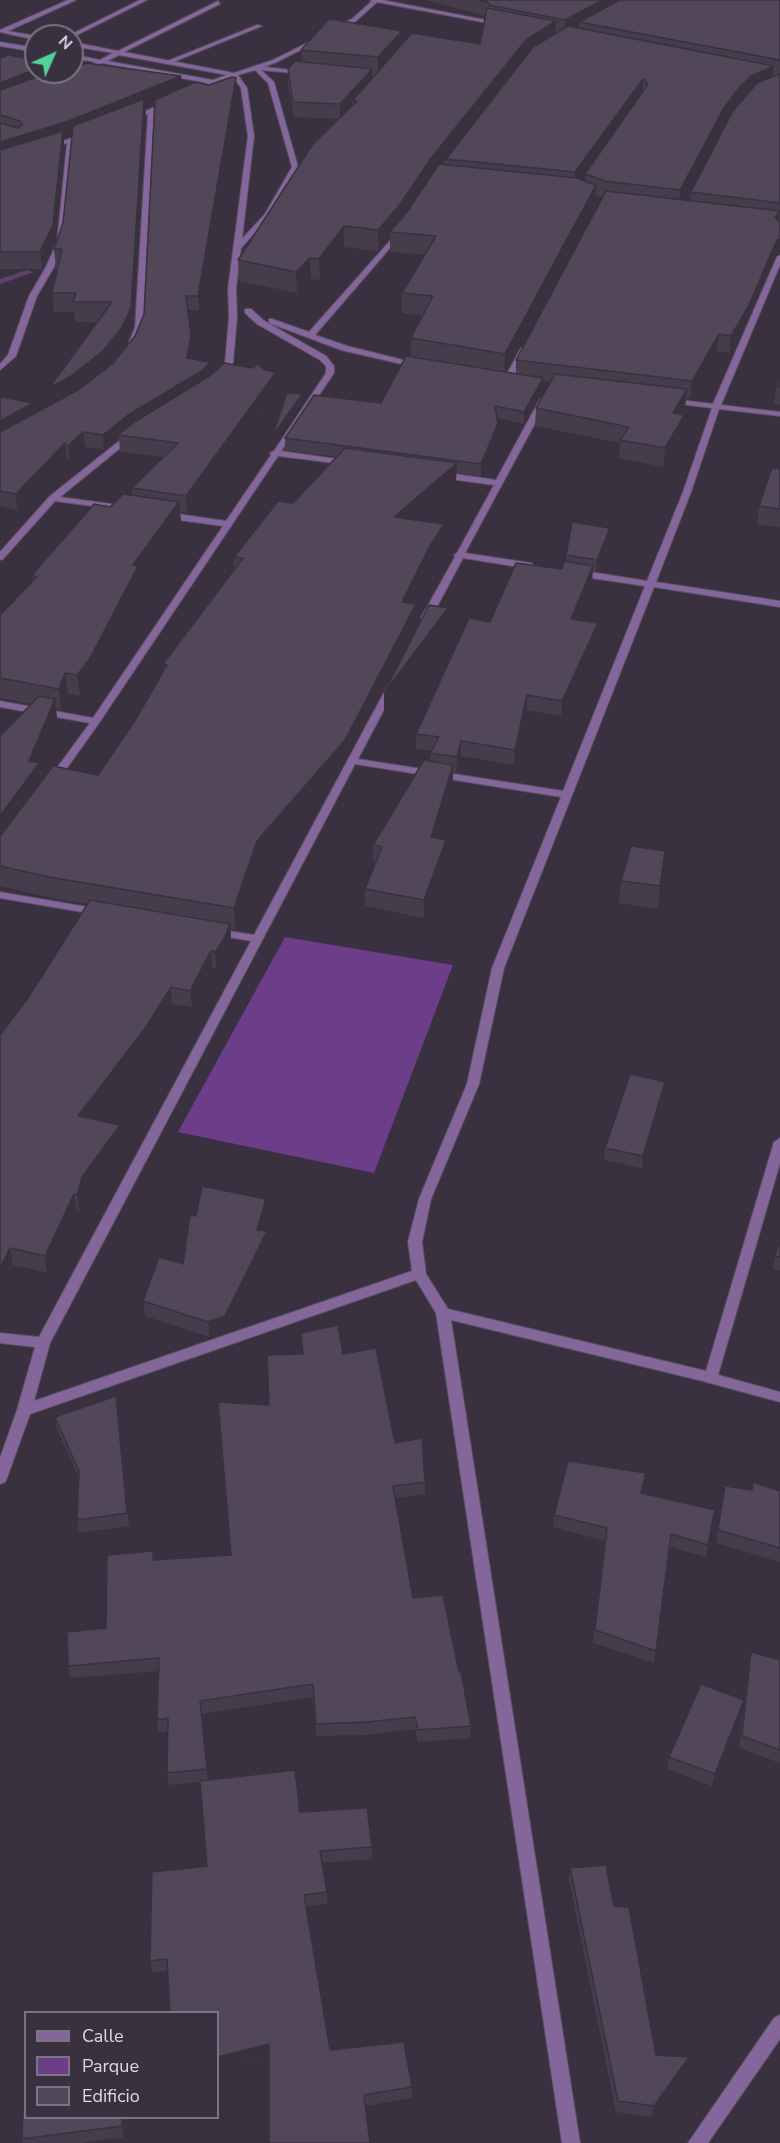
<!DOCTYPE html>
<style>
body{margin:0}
#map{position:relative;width:780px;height:2143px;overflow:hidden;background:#393040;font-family:"Nunito Sans",sans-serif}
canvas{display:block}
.legend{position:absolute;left:24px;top:2011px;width:195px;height:108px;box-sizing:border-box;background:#393040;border:2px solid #7b7482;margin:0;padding:8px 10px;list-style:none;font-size:18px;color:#dfd9e4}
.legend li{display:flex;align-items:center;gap:12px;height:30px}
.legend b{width:30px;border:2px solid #7b7482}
.north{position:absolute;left:24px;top:24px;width:60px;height:60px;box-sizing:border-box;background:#393040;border:2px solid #7b7482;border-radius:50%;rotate:45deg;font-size:16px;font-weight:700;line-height:24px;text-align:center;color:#dfd9e4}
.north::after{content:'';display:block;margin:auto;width:21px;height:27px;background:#4fd399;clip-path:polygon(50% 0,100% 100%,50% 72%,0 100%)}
</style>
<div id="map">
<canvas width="780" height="2143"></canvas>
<ul class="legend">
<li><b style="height:8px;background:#85669a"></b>Calle</li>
<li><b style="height:16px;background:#6c3e89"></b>Parque</li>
<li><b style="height:16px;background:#514758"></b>Edificio</li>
</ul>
<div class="north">N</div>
</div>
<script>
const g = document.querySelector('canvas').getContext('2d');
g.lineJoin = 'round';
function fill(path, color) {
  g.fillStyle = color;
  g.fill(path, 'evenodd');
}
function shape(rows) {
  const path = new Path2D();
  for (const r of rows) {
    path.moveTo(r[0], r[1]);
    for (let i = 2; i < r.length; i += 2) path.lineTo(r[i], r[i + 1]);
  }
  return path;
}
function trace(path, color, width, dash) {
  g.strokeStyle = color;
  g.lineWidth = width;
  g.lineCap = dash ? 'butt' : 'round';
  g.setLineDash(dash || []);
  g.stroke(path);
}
fill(shape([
 [285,937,453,965,374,1173,178,1132]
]), '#6c3e89');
fill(shape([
 [27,270,34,272,0,284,0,279,27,270]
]), '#5e426c');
const lane = shape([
 [140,0,147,0,73,37,68,36,140,0],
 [257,25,262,26,168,64,163,63,257,25],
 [36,53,36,57,0,72,0,68,36,53],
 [711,1373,780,1392,780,1402,706,1382,704,1378,706,1374,711,1373]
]);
const street = shape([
 [68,0,76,0,8,31,36,36,36,40,0,32,0,30,68,0],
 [370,0,382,0,501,23,498,25,377,2,356,21,337,31,333,31,333,29,352,19,372,1,370,0],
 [218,1,220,4,124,52,234,73,273,60,315,39,320,40,277,62,264,67,302,71,304,74,261,70,274,82,298,167,270,216,241,248,236,289,237,317,233,363,223,378,220,378,216,376,225,363,229,317,228,289,248,136,241,88,233,77,192,94,190,91,207,83,102,63,80,74,78,71,95,62,72,58,72,54,100,60,113,53,72,46,72,42,118,51,218,1],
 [119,55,227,75,213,80,107,61,119,55],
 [255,70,268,83,292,167,265,214,242,239,254,136,247,88,238,75,255,70],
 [0,42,36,48,36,52,0,46,0,42],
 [169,101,171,104,154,111,143,328,137,342,133,344,129,342,135,328,148,114,132,120,129,118,169,101],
 [85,133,90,134,73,141,63,242,54,267,37,296,16,356,0,370,0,364,8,355,29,296,46,267,57,242,67,143,50,149,47,147,85,133],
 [397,233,402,234,315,335,347,346,419,364,419,368,341,350,269,323,269,319,272,319,309,332,397,233],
 [780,255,780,265,721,405,780,412,780,416,719,409,691,492,656,582,780,601,780,607,654,587,504,968,479,1084,431,1199,422,1242,426,1274,448,1309,706,1371,774,1142,780,1138,780,1163,716,1382,711,1383,451,1320,580,2143,562,2143,436,1313,416,1280,30,1414,7,1478,5,1482,0,1484,0,1458,17,1410,35,1347,0,1343,0,1333,39,1337,251,941,217,935,211,932,217,929,254,935,388,685,391,684,396,687,358,759,563,791,645,586,578,576,574,573,578,570,647,581,683,492,712,408,671,403,667,401,671,399,713,404,777,257,780,255],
 [355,764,561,797,492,968,467,1084,419,1199,408,1242,412,1271,34,1401,50,1343,355,764],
 [245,309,251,309,263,320,326,356,334,366,334,373,281,451,350,461,354,463,350,465,278,456,99,723,57,782,49,782,48,780,90,723,0,707,0,701,93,718,223,526,164,518,160,515,164,512,226,521,271,455,270,453,274,451,326,373,326,366,320,360,257,324,245,313,245,309],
 [521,348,528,350,510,383,504,383,503,381,521,348],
 [540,399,547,401,465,553,531,563,535,566,531,569,463,558,431,618,429,620,423,620,421,618,455,557,454,555,457,553,494,485,442,478,438,475,442,472,496,480,540,399],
 [128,434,135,436,60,497,126,506,130,509,129,511,55,501,3,559,0,560,0,552,50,496,128,434],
 [0,892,99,909,105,912,99,915,0,898,0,892],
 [780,2015,780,2039,708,2143,688,2143,774,2018,780,2015]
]);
trace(lane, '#574e5e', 2);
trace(street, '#574e5e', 2);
fill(lane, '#85669a');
fill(street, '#85669a');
fill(shape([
 [425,0,780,0,780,219,779,219,775,256,746,324,729,353,717,351,690,399,686,398,685,407,681,415,682,433,663,467,619,458,620,443,535,426,536,408,551,382,543,381,542,390,524,424,497,418,497,435,481,476,456,473,456,482,413,520,444,524,443,543,429,565,411,603,416,604,416,624,345,761,258,862,235,929,231,929,231,940,227,954,216,968,212,967,192,1007,172,1004,147,1044,90,1119,120,1125,122,1142,85,1194,79,1211,77,1211,47,1273,13,1265,0,1292,28,998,87,904,52,898,0,886,0,736,31,704,0,698,0,615,33,581,32,575,110,507,132,495,132,488,163,457,120,452,119,438,104,450,85,447,70,461,67,458,17,510,0,506,0,398,34,414,51,405,49,388,97,322,75,322,74,312,54,312,52,293,57,269,56,269,54,249,63,223,72,136,64,139,64,147,55,241,42,269,0,269,0,58,36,72,182,88,236,90,199,310,188,310,192,350,191,358,210,376,277,389,187,513,180,512,181,522,139,580,140,586,91,681,80,696,68,694,61,710,56,709,57,719,39,763,42,781,98,775,136,719,163,672,163,664,234,569,234,557,293,503,337,457,285,450,285,438,381,403,411,357,411,338,423,316,402,313,402,293,425,255,390,252,390,237,378,251,344,247,320,280,311,279,297,293,239,281,238,260,339,119,294,117,288,84,288,69,302,62,301,50,402,31,402,45,480,44,486,16],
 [750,92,691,192,690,201,682,200,722,124,736,105],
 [155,102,144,314,135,336,112,364,107,368,124,347,133,327,146,116,145,106],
 [618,127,585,174,585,181,581,179],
 [595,195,603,197,516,360,516,374,506,372,595,204],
 [780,379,780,405,774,404,776,386],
 [780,469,780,527,757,525,759,506],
 [609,540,596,571,593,570,592,580,576,620,598,623,597,638,561,716,527,710,514,765,461,756,456,772,453,772,453,782,436,838,446,840,446,858,424,918,365,906,365,889,375,863,373,863,373,845,430,761,430,753,431,751,416,749,416,734,490,622,562,569,565,562,566,555],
 [665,851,658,909,619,903,621,881],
 [664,1094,642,1168,604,1160,605,1148],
 [267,1214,262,1230,268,1246,227,1331,209,1337,145,1316,143,1301,183,1264,196,1216],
 [780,1240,780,1271,773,1269,775,1256],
 [301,1333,343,1354,395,1443,425,1482,425,1494,395,1498,413,1598,471,1726,470,1738,418,1742,415,1729,366,1735,316,1736,313,1697,201,1714,208,1780,300,1812,372,1847,372,1859,322,1863,327,1892,327,1904,306,1906,330,2050,412,2087,412,2098,365,2106,269,2056,218,2068,218,2013,168,1971,152,1972,150,1961,207,1866,200,1782,169,1785,167,1773,168,1731,158,1732,157,1720,159,1671,71,1678,68,1666,106,1628,153,1551,154,1559,231,1555,269,1405,302,1354],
 [118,1408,129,1526,79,1533,77,1520,79,1478,57,1429,55,1417],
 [645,1486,642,1493,713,1522,706,1557,670,1547,654,1663,593,1643,605,1541,553,1527,554,1515],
 [725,1486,752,1490,780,1491,780,1562,716,1543],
 [751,1652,780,1660,780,1763,739,1748,749,1664],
 [744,1700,741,1713,712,1786,667,1769,669,1757],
 [570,1868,614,1906,656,2055,687,2068,652,2117,616,2112,569,1880],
 [26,2118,124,2118,124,2137,81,2143,23,2143,22,2139]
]), '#463d4c');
fill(shape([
 [603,0,627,0,579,22,579,26,565,34,565,20],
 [556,21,555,39,525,58,432,177,398,228,390,232,390,237,378,251,378,230,432,157,526,40],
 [402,31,402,50,378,77,378,57],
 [774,66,772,82,749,92,736,105,722,124,679,207,680,190,724,108,738,89,751,76],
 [36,69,36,72,51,72,0,99,0,83],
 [372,69,372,84,352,101,352,105,340,119,340,104],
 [181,76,182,91,145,106,146,116,133,327,124,347,104,371,73,396,51,408,49,388,122,327,144,107,64,139,64,147,55,241,42,269,40,252,0,158,0,142],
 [236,78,236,90,199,310,198,296],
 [643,79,642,95,574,189,575,172],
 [596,185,595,204,504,376,505,354],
 [780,211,778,227,775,217],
 [344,226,344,247,320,280,319,259],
 [780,239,780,254,775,256,746,324,729,353,731,336,777,240],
 [310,258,311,279,297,293,296,272],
 [719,334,717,351,690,399,692,381],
 [191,335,192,350,188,372,187,358],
 [210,362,210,376,118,435,119,438,104,450,103,435,128,415],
 [276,372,277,389,187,513,186,496],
 [543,378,542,390,524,424,524,412],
 [687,389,685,407,672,431,673,413],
 [302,394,302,405,273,448,272,437],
 [33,403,34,418,0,437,0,421],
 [684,415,682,433,663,467,665,448],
 [498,423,497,435,481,476,481,464],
 [83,432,85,447,70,461,68,446],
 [65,443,67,458,17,510,16,494],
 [457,463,456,482,394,537,394,517],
 [179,502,181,522,139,580,140,586,91,681,80,696,77,675,133,565],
 [444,524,443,543,429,565,402,622,402,602,430,546],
 [610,528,609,540,596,571,597,560],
 [593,566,592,580,570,634,571,619],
 [416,604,416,624,345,761,258,862,235,929,234,908,257,841],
 [448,608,448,629,384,715,384,693],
 [598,623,597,638,561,716,562,701],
 [65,673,68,694,61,710,59,689],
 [527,695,527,710,514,765,515,750],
 [55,699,57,719,39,763,42,784,0,841,0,816,29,761],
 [461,741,461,756,456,772,457,757],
 [453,765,453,782,431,855,431,837],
 [446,840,446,858,424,918,424,900],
 [665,851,663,874,658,909,660,886],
 [230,924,231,940,227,954,216,968,215,952],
 [211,951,212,967,192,1007,190,991],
 [171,987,172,1004,147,1044,80,1133,78,1116],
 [665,1082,664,1094,642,1168,643,1156],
 [120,1125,122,1142,85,1194,79,1211,77,1195,82,1177],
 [74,1194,77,1211,47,1273,45,1256],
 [266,1199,267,1214,258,1244,257,1230],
 [267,1231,268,1246,227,1331,209,1337,208,1322],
 [10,1248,13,1265,0,1292,0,1269],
 [646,1473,645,1486,639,1505,641,1493],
 [744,1700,741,1713,712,1786,715,1774],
 [269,2044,270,2055,218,2068,218,2057],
 [689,2057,687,2068,652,2117,654,2106],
 [122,2118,124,2118,124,2137,122,2126]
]), '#39323e');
const building = shape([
 [479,0,603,0,565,20,489,5,489,3,479,0],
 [620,0,780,0,780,60,579,22,620,0],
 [487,8,556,21,526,40,432,157,398,207,378,230,344,226,319,259,310,258,296,272,238,260,313,144,357,101,352,101,412,33,480,44,487,8],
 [329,19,402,31,378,57,301,50,329,19],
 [568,26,774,66,751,76,738,89,724,108,680,190,605,181,585,174,648,84,643,79,575,172,446,159,533,47,568,26],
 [9,55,36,61,36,69,0,83,0,58,9,55],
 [295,61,372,69,340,104,293,102,288,69,295,61],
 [87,63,181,76,66,122,0,142,0,123,17,128,23,125,20,121,0,115,0,90,51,72,72,72,72,69,74,69,87,63],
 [780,74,780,203,691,192,733,111,757,83,780,74],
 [232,77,236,78,198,296,186,296,191,335,187,358,210,362,203,370,128,415,103,435,83,432,68,446,65,443,16,494,0,491,0,432,80,389,112,364,135,336,144,314,155,100,195,82,209,85,232,77],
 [144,99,131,308,122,327,103,351,71,376,49,388,112,302,73,302,76,293,52,293,62,249,54,249,63,223,73,126,144,99],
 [63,131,53,225,40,252,0,252,0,150,63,131],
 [439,164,577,178,596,185,505,354,411,338,433,296,402,293,436,236,390,232,407,212,439,164],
 [606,191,780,211,775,217,780,223,780,239,777,240,748,307,731,336,719,334,692,381,516,360,606,191],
 [406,356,543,378,524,412,495,406,498,423,481,464,285,438,314,395,381,403,406,356],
 [224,363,253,368,257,364,265,370,276,372,186,496,132,488,178,443,118,435,136,421,211,375,224,363],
 [555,374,687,389,673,413,684,415,665,448,620,440,629,427,536,408,555,374],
 [780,379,780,387,776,386,780,379],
 [287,393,302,394,272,437,287,393],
 [2,397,33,403,0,421,0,398,2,397],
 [345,448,457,463,394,517,444,524,430,546,402,602,416,604,345,740,257,841,234,908,49,877,0,866,0,835,1,835,53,766,98,775,136,719,167,665,163,664,243,558,234,557,278,501,293,503,345,448],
 [772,468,780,469,780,509,759,506,772,468],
 [123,494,179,502,133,565,138,566,89,660,77,675,65,673,59,689,0,678,0,615,37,577,32,575,94,504,110,507,123,494],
 [572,522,610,528,597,560,566,555,572,522],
 [564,561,593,566,571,619,598,623,562,701,527,695,515,750,461,741,457,757,430,753,439,737,416,734,469,618,490,622,516,563,562,569,564,561],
 [429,605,448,608,384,693,429,605],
 [39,696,55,699,29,761,39,763,0,816,0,736,39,696],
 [424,760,453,765,431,837,446,840,424,900,365,889,382,847,373,845,424,760],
 [631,846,665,851,660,886,621,881,631,846],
 [90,900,230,924,225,937,215,952,211,951,190,991,171,987,146,1027,78,1116,120,1125,82,1177,77,1195,74,1194,45,1256,10,1248,0,1269,0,1035,28,998,90,900],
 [630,1074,665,1082,643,1156,605,1148,630,1074],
 [202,1186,266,1199,257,1230,267,1231,225,1316,208,1322,143,1301,159,1257,183,1264,190,1215,196,1216,202,1186],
 [780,1240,780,1257,775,1256,780,1240],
 [338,1325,343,1354,376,1348,395,1443,422,1438,425,1482,393,1486,413,1598,443,1595,459,1672,461,1671,471,1726,418,1730,415,1717,366,1722,316,1724,313,1684,200,1701,207,1769,167,1773,168,1718,157,1720,159,1658,68,1666,67,1632,106,1628,107,1555,153,1551,153,1560,231,1555,218,1402,269,1405,267,1355,303,1354,301,1333,338,1325],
 [116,1396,127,1513,77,1520,79,1471,55,1417,116,1396],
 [568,1461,646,1473,641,1493,715,1510,708,1545,671,1534,656,1651,595,1630,607,1528,554,1515,568,1461],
 [753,1482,780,1491,780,1548,718,1530,725,1486,752,1490,753,1482],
 [751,1652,780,1660,780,1750,742,1736,751,1652],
 [701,1684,744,1700,715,1774,669,1757,701,1684],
 [295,1770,300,1812,367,1808,372,1847,320,1851,327,1892,304,1895,330,2050,404,2042,412,2087,364,2095,370,2143,269,2143,269,2044,218,2057,218,2013,170,2013,167,1959,150,1961,152,1872,207,1866,200,1781,295,1770],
 [606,1865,614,1906,629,1907,656,2055,689,2057,654,2106,618,2101,570,1868,606,1865],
 [24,2084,26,2084,26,2118,122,2118,122,2126,22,2139,24,2084]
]);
fill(building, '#514758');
trace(building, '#39323e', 1.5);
</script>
